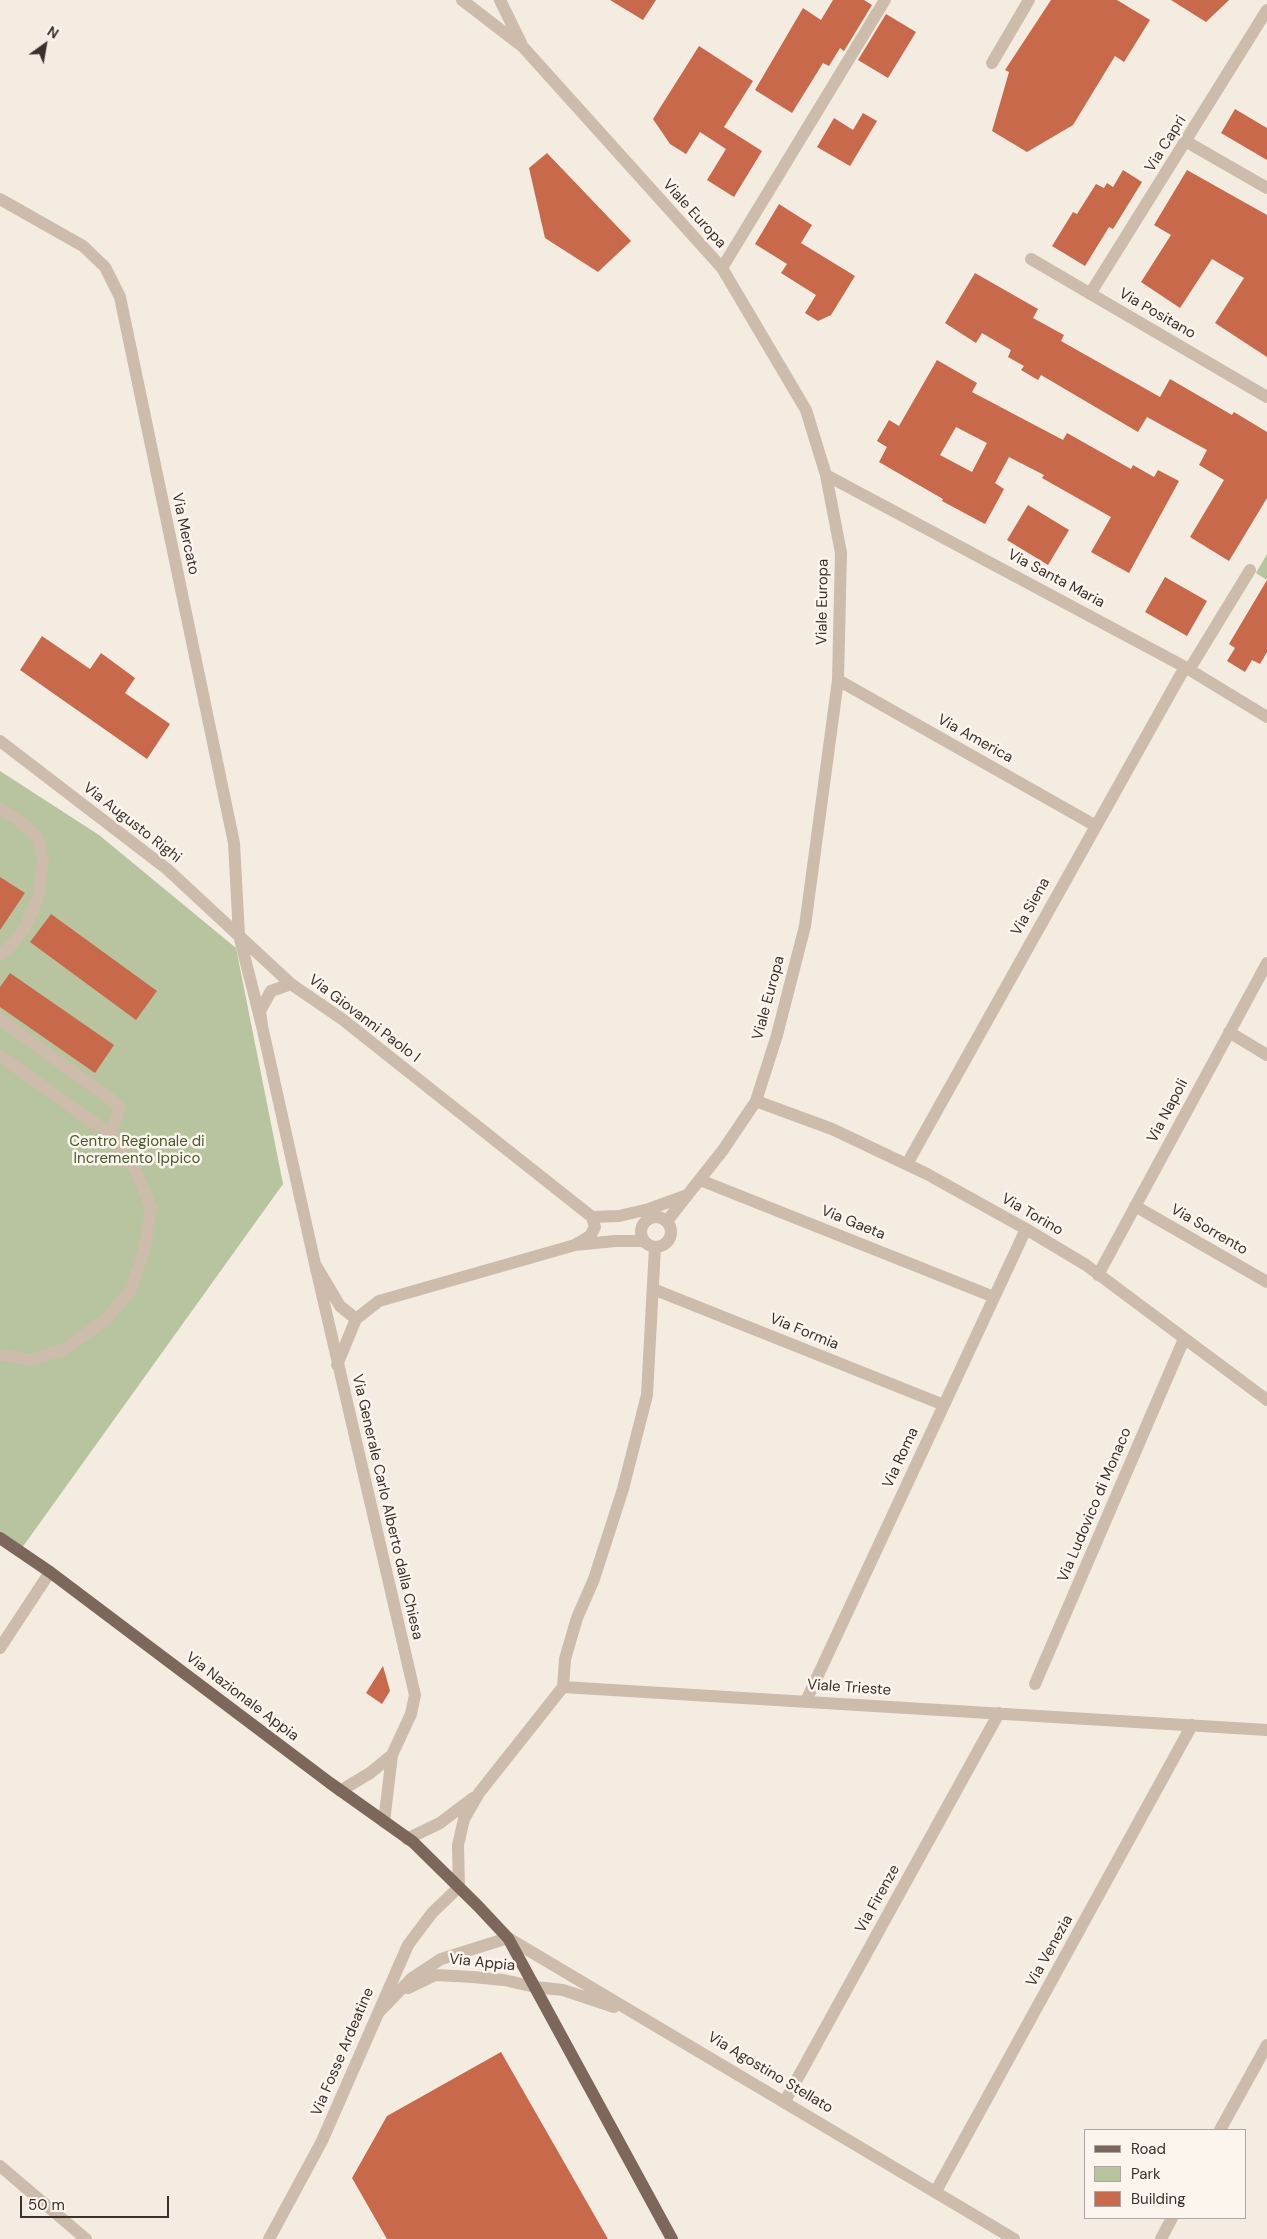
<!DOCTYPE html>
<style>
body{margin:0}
#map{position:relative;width:1267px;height:2239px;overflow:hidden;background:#f4ebe1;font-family:"DM Sans",sans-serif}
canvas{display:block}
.legend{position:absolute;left:1084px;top:2129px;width:162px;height:90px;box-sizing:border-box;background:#fbf5ee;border:1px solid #aea6a0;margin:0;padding:6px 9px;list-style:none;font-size:15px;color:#3b302b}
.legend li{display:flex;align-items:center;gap:10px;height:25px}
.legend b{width:25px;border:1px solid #aea6a0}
.north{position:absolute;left:20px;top:20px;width:50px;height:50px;-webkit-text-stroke:4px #fbf5ee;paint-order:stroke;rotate:32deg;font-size:14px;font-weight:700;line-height:20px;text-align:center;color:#3b302b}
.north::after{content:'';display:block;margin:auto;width:18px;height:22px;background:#3b302b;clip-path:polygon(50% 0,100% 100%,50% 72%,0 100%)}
.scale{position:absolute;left:20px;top:2196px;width:149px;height:22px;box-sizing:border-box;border:2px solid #3b302b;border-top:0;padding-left:6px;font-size:15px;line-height:18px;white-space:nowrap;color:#3b302b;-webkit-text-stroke:4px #fbf5ee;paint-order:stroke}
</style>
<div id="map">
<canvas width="1267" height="2239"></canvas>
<ul class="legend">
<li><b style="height:6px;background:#7d675c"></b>Road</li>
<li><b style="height:14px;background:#b8c4a0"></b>Park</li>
<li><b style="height:14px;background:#c8694b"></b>Building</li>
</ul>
<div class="north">N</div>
<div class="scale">50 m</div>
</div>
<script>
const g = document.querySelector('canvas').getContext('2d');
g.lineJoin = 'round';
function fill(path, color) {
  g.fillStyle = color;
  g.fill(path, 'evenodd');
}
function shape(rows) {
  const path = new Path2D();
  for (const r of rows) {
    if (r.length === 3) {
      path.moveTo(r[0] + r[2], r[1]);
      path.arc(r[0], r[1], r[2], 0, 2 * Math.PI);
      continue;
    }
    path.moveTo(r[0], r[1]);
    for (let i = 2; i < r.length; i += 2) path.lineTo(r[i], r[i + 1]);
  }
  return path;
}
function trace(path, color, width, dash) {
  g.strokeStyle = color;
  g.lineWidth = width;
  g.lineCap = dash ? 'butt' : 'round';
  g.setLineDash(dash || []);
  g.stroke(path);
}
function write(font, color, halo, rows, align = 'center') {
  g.font = font + ' "DM Sans",sans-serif';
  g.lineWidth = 5;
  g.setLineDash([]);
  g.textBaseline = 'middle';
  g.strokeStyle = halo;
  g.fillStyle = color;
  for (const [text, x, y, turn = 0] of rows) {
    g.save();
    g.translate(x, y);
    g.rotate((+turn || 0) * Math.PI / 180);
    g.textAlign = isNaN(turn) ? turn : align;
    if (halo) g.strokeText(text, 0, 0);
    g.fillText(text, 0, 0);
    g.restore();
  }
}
fill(shape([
 [1267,554,1267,580,1256,573],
 [0,771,99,835,236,948,283,1184,19,1552,0,1538]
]), '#b8c4a0');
fill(shape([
 [610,0,656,0,643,20],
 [833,0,864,0,872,5,844,51,840,48,829,66,823,63,792,113,755,90,803,8,821,20],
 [1051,0,1117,0,1150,20,1124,62,1115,56,1073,125,1027,152,992,131,1009,72,1005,70],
 [1171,0,1229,0,1206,22],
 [886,14,916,32,888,78,858,60],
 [699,46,753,81,724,127,762,151,734,197,707,180,726,149,700,132,686,154,670,144,653,119],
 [1235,109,1267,128,1267,160,1221,133],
 [863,113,877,121,850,166,817,147,834,118,853,130],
 [547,153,631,241,598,272,545,238,529,168],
 [1123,170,1142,182,1113,229,1109,227,1085,266,1052,246,1073,212,1077,214,1096,184,1104,188,1107,183,1113,187],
 [1187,170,1267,215,1267,357,1215,323,1244,278,1212,259,1180,308,1141,282,1171,235,1154,225],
 [779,204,812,225,801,243,855,276,831,315,818,321,805,313,816,295,781,273,787,264,755,244],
 [975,273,1038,309,1033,318,1064,335,1061,341,1160,397,1170,379,1232,415,1234,412,1267,432,1267,498,1229,561,1190,537,1224,480,1199,465,1207,450,1147,417,1138,432,1041,375,1038,380,1021,370,1024,366,1008,357,1011,350,982,333,976,343,945,323],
 [937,360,977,383,972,392,1063,440,1067,433,1131,469,1133,465,1154,477,1158,470,1179,481,1129,573,1091,552,1111,517,1042,478,1044,475,1009,457,995,483,1004,489,985,524,942,501,943,499,879,462,887,447,877,441,889,420,899,426],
 [956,427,987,443,972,472,940,455],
 [1028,505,1069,530,1048,565,1007,540],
 [1165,577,1207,601,1187,636,1145,612],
 [1267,580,1267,652,1260,664,1252,660,1245,672,1227,661,1235,648,1229,644],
 [42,636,90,669,101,653,135,678,125,693,170,724,147,759,20,670],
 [0,877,25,893,0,930],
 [51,914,157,991,136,1020,30,942],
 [10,973,114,1045,95,1073,0,1007,0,987],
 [383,1666,390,1691,382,1704,366,1693],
 [501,2052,608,2239,387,2239,352,2178,387,2116]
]), '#c8694b');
trace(shape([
 [462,0,523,47,722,268,806,410,826,475,841,553,838,680,805,926,777,1035,756,1101,723,1150,667,1221],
 [500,0,521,43],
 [992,63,1029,0],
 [1187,142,1267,188],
 [0,199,83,246,105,267,120,297,234,843,239,935,262,1026],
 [1031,259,1267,397],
 [722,268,885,0],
 [1090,294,1267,10],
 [826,475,1185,667,1267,717],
 [1189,670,1250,570],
 [838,680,1096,826],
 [0,741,167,869,291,984,342,1019,592,1217,595,1227,590,1236,575,1245],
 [0,809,17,819,37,837,43,858,39,893,32,912,23,931,9,948,0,954],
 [291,984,271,991,260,1011,262,1026,315,1264,340,1306,356,1319],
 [0,1019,120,1106,111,1135],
 [1229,1032,1267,1055],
 [0,1056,111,1135,135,1169,151,1208,145,1247,130,1292,105,1320,65,1349,31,1360,0,1355],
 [756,1101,832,1129,927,1174,1026,1229,1086,1265,1267,1400],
 [907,1164,1185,667],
 [700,1180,994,1297],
 [1135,1206,1267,1282],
 [656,1232,15],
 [592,1217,619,1216,649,1209,685,1196],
 [315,1264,415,1695,411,1714,392,1755,384,1822],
 [1098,1275,1267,963],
 [653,1289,944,1405],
 [337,1365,356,1319,379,1301,575,1245,615,1241,644,1241],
 [0,1648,50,1572],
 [1035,1684,1184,1339],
 [563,1687,1267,1730],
 [563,1687,565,1659,577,1618,594,1579,623,1489,647,1395,655,1247],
 [806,1701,1026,1229],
 [340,1791,370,1773,392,1755],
 [407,1839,440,1823,473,1798],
 [408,1988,435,1975,473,1977,504,1980,535,1987,563,1990,614,2007],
 [379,2012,412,1978,441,1959,508,1938,1014,2239],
 [785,2101,999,1713],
 [1220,2130,1267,2045],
 [0,2166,86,2239],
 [936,2191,1192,1725],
 [269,2239,322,2141,408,1945,432,1913,459,1887,458,1845,464,1819,479,1793,563,1687],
 [1161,2239,1172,2218]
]), '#cdbbac', 12);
trace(shape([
 [0,1538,50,1572,330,1783,413,1842,478,1906,508,1938,672,2239]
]), '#7d675c', 12);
write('15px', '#3b302b', '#fbf5ee', [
 ["Via Capri",1166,144,-58],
 ["Viale Europa",694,214,48],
 ["Via Positano",1157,314,30],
 ["Via Mercato",185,534,78],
 ["Via Santa Maria",1056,579,28],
 ["Viale Europa",823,602,-89],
 ["Via America",975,739,29],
 ["Via Augusto Righi",132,823,38],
 ["Via Siena",1031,907,-61],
 ["Viale Europa",769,998,-75],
 ["Via Giovanni Paolo I",364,1019,37],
 ["Via Napoli",1168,1111,-62],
 ["Via Torino",1032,1215,30],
 ["Via Gaeta",853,1223,22],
 ["Via Sorrento",1209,1230,30],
 ["Via Formia",804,1332,22],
 ["Via Roma",901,1458,-65],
 ["Via Ludovico di Monaco",1095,1505,-67],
 ["Via Generale Carlo Alberto dalla Chiesa",387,1507,77],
 ["Viale Trieste",849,1688,4],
 ["Via Nazionale Appia",242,1697,37],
 ["Via Firenze",878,1899,-61],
 ["Via Venezia",1050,1951,-61],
 ["Via Appia",482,1963,6],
 ["Via Fosse Ardeatine",343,2052,-67],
 ["Via Agostino Stellato",770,2073,31]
]);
write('15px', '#4a5a2e', '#fbf5ee', [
 ["Centro Regionale di",137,1142],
 ["Incremento Ippico",137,1159]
]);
</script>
